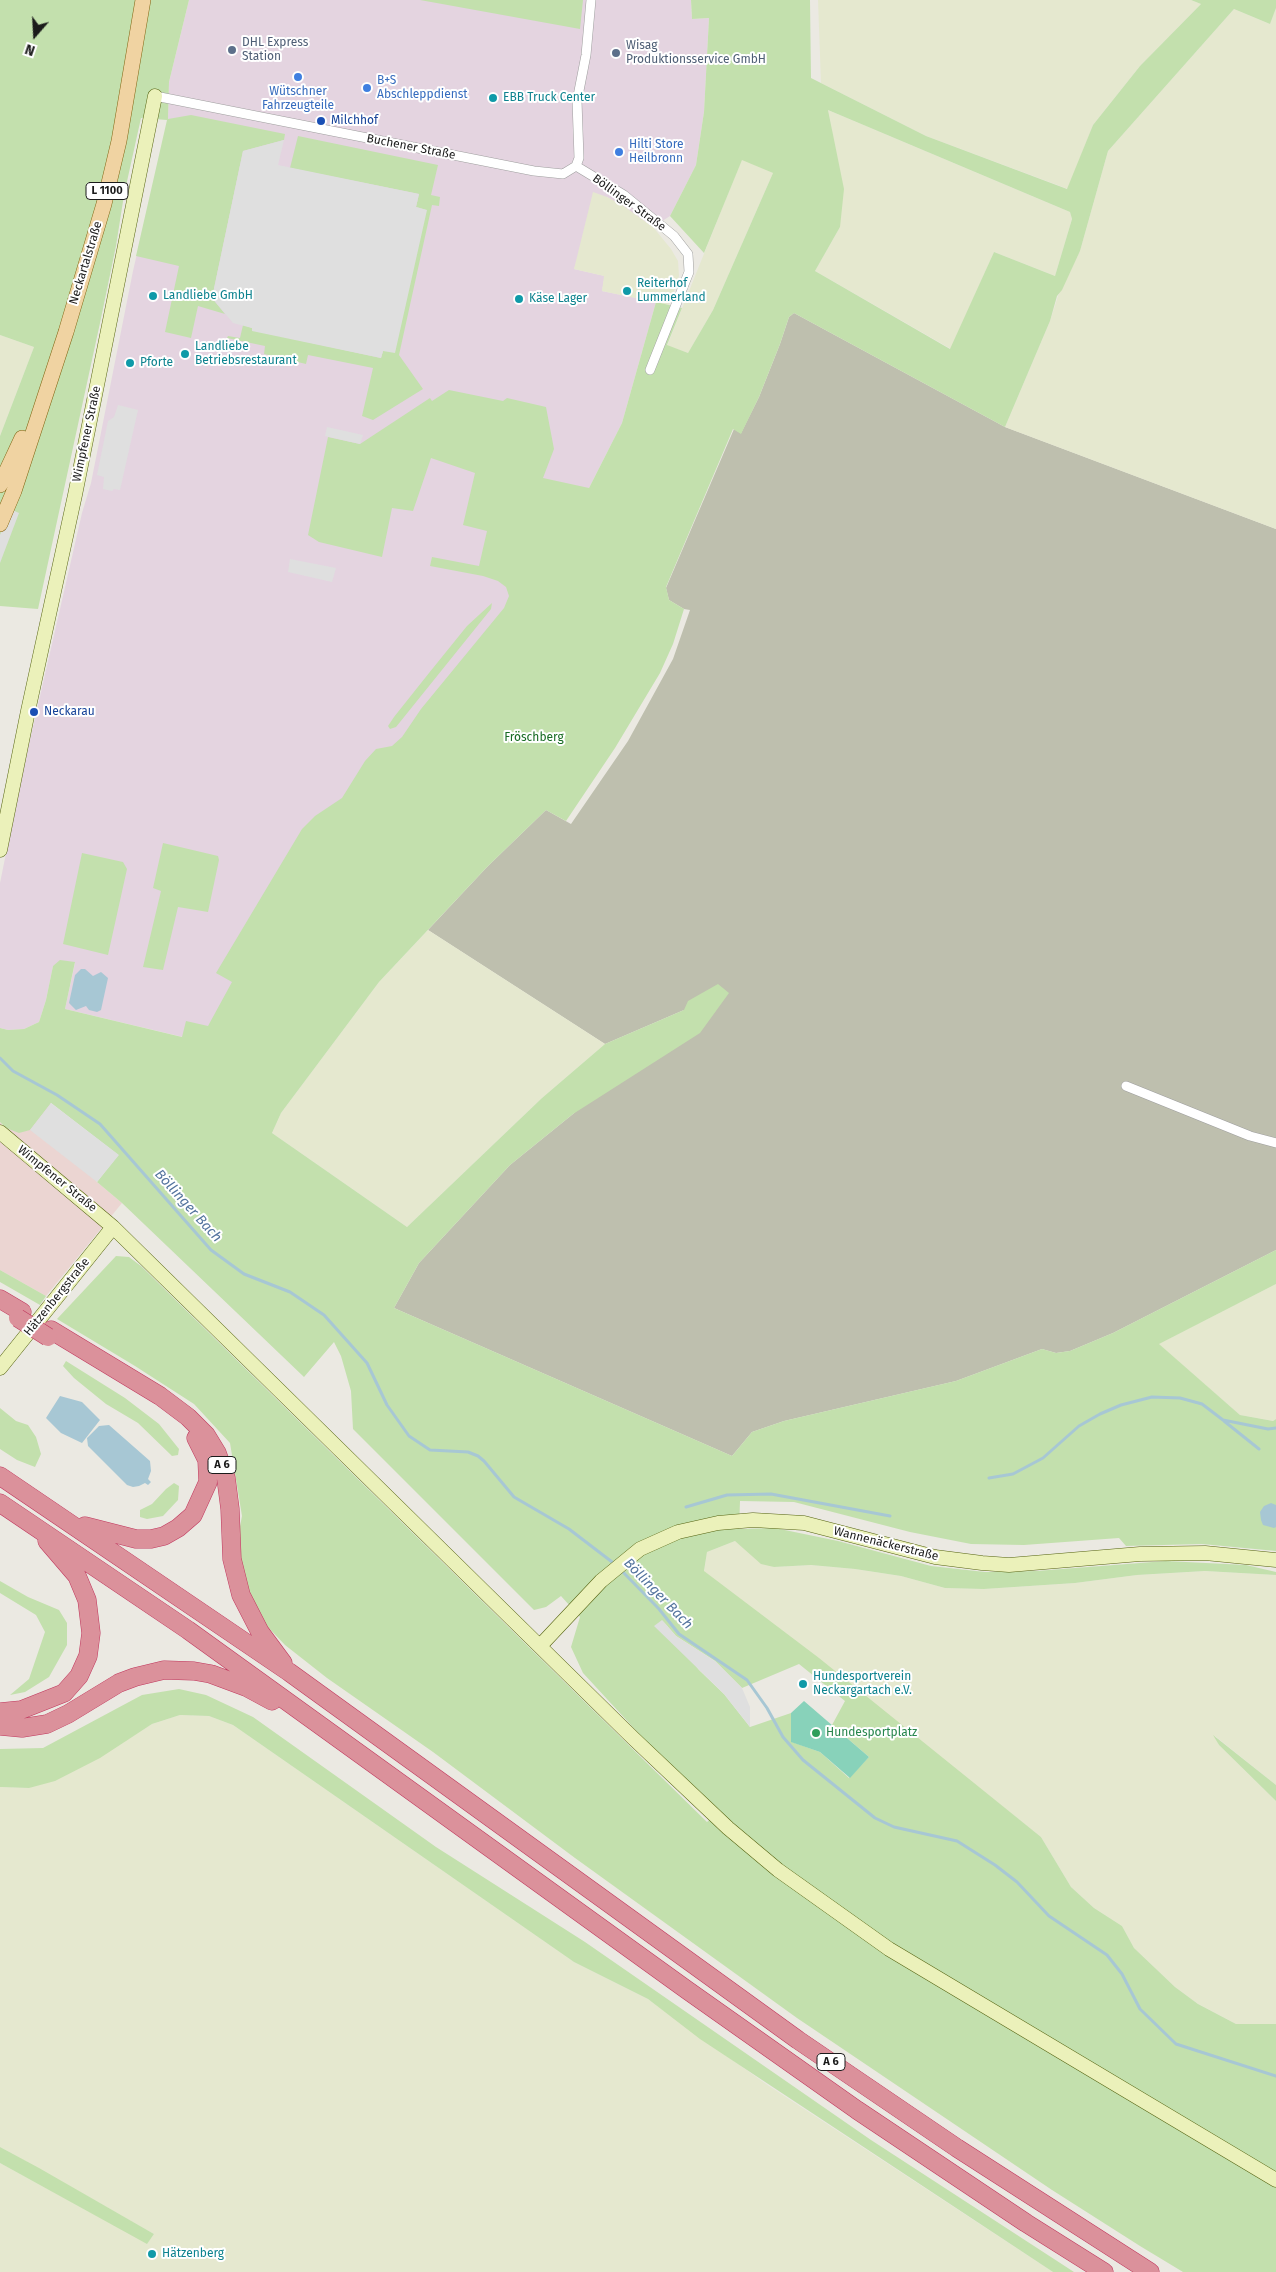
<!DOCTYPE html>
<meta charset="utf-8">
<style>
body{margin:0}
#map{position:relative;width:1276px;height:2272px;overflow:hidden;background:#ebe9e2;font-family:"Fira Sans",sans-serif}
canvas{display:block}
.north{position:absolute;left:10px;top:10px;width:50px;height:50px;-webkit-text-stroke:4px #fff;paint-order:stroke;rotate:199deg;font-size:14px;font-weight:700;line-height:20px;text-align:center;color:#1b1b1b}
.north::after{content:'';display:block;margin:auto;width:18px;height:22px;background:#1b1b1b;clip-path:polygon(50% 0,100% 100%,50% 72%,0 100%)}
</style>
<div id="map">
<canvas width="1276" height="2272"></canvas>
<div class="north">N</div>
</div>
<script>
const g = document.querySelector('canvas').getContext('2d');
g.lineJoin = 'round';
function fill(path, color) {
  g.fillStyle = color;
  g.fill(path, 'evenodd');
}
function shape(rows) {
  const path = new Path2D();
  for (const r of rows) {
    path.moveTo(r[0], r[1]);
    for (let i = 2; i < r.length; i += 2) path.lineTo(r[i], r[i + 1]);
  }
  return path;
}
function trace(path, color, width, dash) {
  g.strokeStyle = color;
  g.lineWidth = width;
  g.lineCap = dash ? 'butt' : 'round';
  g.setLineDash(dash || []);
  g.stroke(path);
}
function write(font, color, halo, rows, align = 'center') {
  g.font = font + ' "Fira Sans",sans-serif';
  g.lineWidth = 4;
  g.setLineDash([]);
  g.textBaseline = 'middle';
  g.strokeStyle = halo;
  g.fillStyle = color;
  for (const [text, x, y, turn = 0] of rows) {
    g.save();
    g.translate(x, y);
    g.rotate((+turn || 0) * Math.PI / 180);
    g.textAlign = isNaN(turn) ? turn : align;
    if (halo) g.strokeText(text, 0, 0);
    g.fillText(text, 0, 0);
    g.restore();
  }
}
fill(shape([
 [51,1103,97,1182,122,1203,46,1296,0,1270,0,1122,6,1128]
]), '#ebd5d2');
fill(shape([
 [189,0,691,0,692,19,709,18,704,112,696,165,670,216,653,227,607,197,574,269,605,276,602,291,656,302,622,423,589,488,549,554,208,1027,183,1037,65,1009,75,963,53,966,46,1000,39,1022,24,1029,8,1030,0,1028,0,883,21,779,82,513,91,483,133,271,168,119,169,82]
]), '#e4d4e0');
fill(shape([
 [794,313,1005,427,1276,529,1276,1250,1113,1333,1070,1351,1056,1353,1042,1349,956,1381,784,1421,752,1432,732,1456,394,1308,419,1263,510,1165,573,1114,684,1010,605,1044,428,930,487,867,546,810,571,824,628,741,673,659,690,610,684,609,669,600,666,588,734,429,741,433,759,397,780,344,789,317]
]), '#bebfae');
fill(shape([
 [818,0,1191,0,1201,4,1140,66,1093,125,1068,189,926,136,821,83],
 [1276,8,1276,529,1005,427,1050,321,1058,296,1080,251,1108,151,1234,9,1270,24],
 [828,110,1070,212,1072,219,1055,276,994,252,951,349,815,271,840,227,831,125],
 [742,159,773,173,713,310,688,353,667,346],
 [593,192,607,197,622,205,653,227,671,249,678,261,679,276,669,305,602,291,604,276,574,269],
 [0,335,34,347,0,436],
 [428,930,605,1044,542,1098,407,1227,272,1133,281,1113,379,982],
 [1276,1284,1276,1419,1273,1421,1240,1415,1158,1344],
 [735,1541,774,1567,811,1565,855,1569,901,1576,945,1588,984,1589,1075,1583,1137,1575,1205,1571,1276,1575,1276,1785,1215,1736,1219,1745,1276,1801,1276,2024,1236,2024,1198,2004,1175,1987,1134,1948,1122,1926,1094,1908,1071,1887,1041,1837,704,1572,707,1552],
 [180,1715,209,1716,233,1725,574,1962,648,1999,766,2084,1053,2272,0,2272,0,2163,147,2243,154,2234,0,2147,0,1787,29,1788,128,1739,152,1724]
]), '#e5e8cf');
fill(shape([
 [0,0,189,0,169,82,168,119,191,115,285,134,284,140,243,151,212,298,225,314,198,306,191,338,165,332,179,266,136,256,167,120,141,118,124,195,116,246,100,323,38,609,0,606,0,436,34,347,0,335],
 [420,0,583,0,580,29],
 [691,0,810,0,811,78,926,136,1067,189,1093,125,1140,66,1201,4,1191,0,1276,0,1276,8,1270,24,1234,9,1108,151,1080,251,1062,290,1057,296,1050,321,1005,427,794,313,789,317,780,344,759,397,741,434,733,429,666,587,669,600,684,609,673,644,660,673,615,748,566,821,546,810,487,867,379,982,281,1113,272,1133,407,1227,542,1098,605,1044,684,1010,688,1001,718,984,729,993,700,1033,573,1114,510,1165,419,1263,394,1308,732,1456,752,1432,784,1421,956,1381,1042,1349,1056,1353,1070,1351,1113,1333,1276,1250,1276,1284,1159,1344,1240,1415,1273,1421,1276,1419,1276,1551,1202,1544,1126,1546,1119,1538,1024,1545,971,1544,910,1532,794,1502,740,1501,739,1529,775,1528,838,1541,931,1566,985,1572,1036,1571,1166,1561,1246,1565,1276,1572,1276,1575,1205,1571,1137,1575,1075,1583,984,1589,945,1588,901,1576,855,1569,811,1565,774,1567,761,1564,735,1541,707,1552,704,1571,819,1658,1041,1837,1071,1887,1094,1908,1122,1926,1134,1948,1175,1987,1198,2004,1236,2024,1276,2024,1276,2272,1183,2272,1140,2246,1052,2190,797,2018,575,1858,433,1752,327,1678,285,1645,266,1625,240,1575,238,1537,242,1516,230,1443,194,1404,135,1366,57,1319,116,1256,129,1257,141,1266,707,1822,719,1811,654,1750,583,1673,571,1647,580,1617,561,1596,546,1607,534,1610,353,1429,351,1391,341,1356,334,1342,304,1377,122,1203,97,1182,118,1155,51,1103,30,1130,19,1133,6,1128,0,1122,0,1028,8,1030,24,1029,39,1022,46,1000,53,966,60,960,75,962,65,1009,182,1037,186,1021,208,1026,232,982,216,973,302,829,315,816,342,798,365,761,376,749,392,746,402,737,421,709,504,608,509,596,506,587,498,581,483,576,430,566,432,557,479,566,487,531,463,525,475,473,431,458,413,511,392,508,382,557,319,542,308,535,328,437,360,444,430,398,432,401,449,390,503,401,507,398,546,407,554,449,543,478,589,488,622,423,656,302,682,308,667,345,688,353,713,310,773,173,742,160,704,253,670,216,696,165,704,112,709,18,692,19],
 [828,110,1070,212,1072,219,1055,276,994,252,950,349,815,271,840,227,844,189],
 [662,1620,676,1636,715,1661,742,1688,799,1664,845,1701,832,1725,869,1757,849,1778,820,1752,792,1742,791,1713,750,1727,724,1694,699,1670],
 [298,136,438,165,431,195,440,197,439,206,432,205,399,355,423,389,373,420,362,416,373,368,308,355,306,364,264,354,265,346,227,338,228,336,240,338,243,325,252,328,252,330,381,358,426,210,416,207,419,194,290,168],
 [492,603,491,609,396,727,390,729,388,726,394,717,429,673,467,626],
 [163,843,218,856,219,860,208,912,178,907,163,970,143,967,161,891,153,888],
 [82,853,123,862,127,869,108,955,63,944],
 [0,1270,46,1296,40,1305,0,1282],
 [66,1361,125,1398,159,1424,179,1449,178,1455,172,1456,138,1423,106,1404,74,1378,63,1366],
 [0,1408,16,1421,28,1425,36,1437,41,1454,35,1467,17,1460,0,1449],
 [174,1483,179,1486,178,1500,163,1516,147,1519,140,1517,140,1510,152,1504,166,1489],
 [0,1581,28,1597,59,1610,67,1623,67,1645,49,1677,25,1692,10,1695,29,1679,45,1632,36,1615,0,1593],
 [179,1689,206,1695,253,1717,436,1847,585,1942,871,2140,1074,2272,1053,2272,700,2039,648,1999,574,1962,233,1725,209,1716,180,1715,152,1724,100,1758,55,1781,29,1788,0,1787,0,1749,43,1748,142,1695],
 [1213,1735,1276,1785,1276,1801,1219,1745],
 [0,2147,39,2168,154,2234,147,2244,0,2163]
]), '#c3e0ad');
fill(shape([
 [804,1701,869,1757,850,1778,820,1752,791,1742,791,1713]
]), '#88d2ba');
fill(shape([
 [284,140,278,165,419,194,416,207,427,210,395,353,383,351,381,358,252,331,252,328,233,323,212,298,243,151],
 [118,405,138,410,120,490,114,489,112,491,103,489,104,477,97,475,108,421,114,417],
 [327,427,363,435,360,444,325,436],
 [10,509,19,513,0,563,0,535],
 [290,559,336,568,332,582,288,572],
 [51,1103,119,1155,97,1182,30,1130],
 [662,1620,676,1636,715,1661,742,1688,750,1707,750,1727,724,1694,654,1626]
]), '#dfdfdf');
fill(shape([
 [81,969,85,969,93,976,101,972,108,978,101,1010,97,1012,89,1010,86,1006,76,1010,69,1003,75,975],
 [60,1396,82,1402,100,1420,82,1443,61,1433,46,1418],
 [109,1425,150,1461,151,1471,148,1479,151,1482,148,1485,145,1483,139,1486,133,1487,127,1485,88,1446,87,1438,99,1426],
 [1271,1503,1276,1505,1276,1527,1274,1528,1263,1525,1261,1520,1260,1512,1264,1506]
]), '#a7c7d4');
trace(shape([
 [0,1058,13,1071,57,1095,100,1124,211,1250,244,1274,290,1292,324,1315,367,1363,387,1405,409,1436,430,1450,468,1452,478,1456,484,1461,514,1497,569,1529,616,1565],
 [1224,1421,1259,1449],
 [989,1478,1013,1474,1043,1458,1079,1426,1100,1414,1121,1405,1152,1397,1180,1398,1202,1404,1223,1420,1268,1429,1276,1428],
 [686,1507,727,1495,771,1494,890,1516],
 [620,1569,659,1609,679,1634,747,1680,767,1708,783,1737,803,1760,875,1818,894,1827,957,1841,995,1865,1017,1882,1049,1916,1107,1955,1122,1974,1140,2009,1176,2044,1276,2076]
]), '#a7c7d4', 3);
const street = shape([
 [155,96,534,171,563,174,576,166,579,158,577,101,586,55,591,0],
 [576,166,624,195,674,236,688,254,689,272,650,370],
 [1126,1086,1250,1136,1276,1143]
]);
const secondary = shape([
 [0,850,28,711,75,495,155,96],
 [0,1132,113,1227,633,1738,728,1828,778,1870,889,1949,1276,2180],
 [0,1368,113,1227],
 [540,1646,601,1581,640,1549,678,1532,718,1523,753,1520,804,1523,935,1557,982,1563,1009,1565,1140,1554,1205,1553,1276,1560]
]);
const primary = shape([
 [0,485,22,438],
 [0,524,14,491,66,332,104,204,119,141,143,0]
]);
const highway = shape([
 [0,1299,22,1312],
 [51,1330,160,1396,188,1417,206,1435,217,1453,226,1478,230,1509,232,1559,241,1595,260,1632,283,1663],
 [0,1476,289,1672,798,2040,957,2148,1150,2272],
 [0,1503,188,1630,687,1990,857,2110,1026,2223,1104,2272],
 [85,1526,136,1539,151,1539,164,1536,178,1528,193,1515,208,1482,207,1460,196,1438],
 [0,1712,21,1710,64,1693,79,1676,88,1656,91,1633,87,1600,77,1576,47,1541],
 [0,1726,22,1728,47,1724,68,1714,119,1683,135,1677,164,1670,194,1671,211,1674,246,1687,272,1701]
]);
trace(street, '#9f9f9f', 10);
trace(secondary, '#556311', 15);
trace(primary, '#816311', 16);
trace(highway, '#c0385e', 19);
trace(street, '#fff', 9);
trace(secondary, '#ebf1ba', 14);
trace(primary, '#f0d3a2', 15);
trace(highway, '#db919b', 18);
const highwayBridge = shape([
 [18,1318,48,1337]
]);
trace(highwayBridge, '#c0385e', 19, []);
trace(highwayBridge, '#db919b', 18);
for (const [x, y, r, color] of [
 [232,50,5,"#5c6f8a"],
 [616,53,5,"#5c6f8a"],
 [298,77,5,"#3f7fe0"],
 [367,88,5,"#3f7fe0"],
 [493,98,5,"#0f9aa8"],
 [321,121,5,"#1a4fb4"],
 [619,152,5,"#3f7fe0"],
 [627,291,5,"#0f9aa8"],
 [153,296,5,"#0f9aa8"],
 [519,299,5,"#0f9aa8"],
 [185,354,5,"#0f9aa8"],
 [130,363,5,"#0f9aa8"],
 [34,712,5,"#1a4fb4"],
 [803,1684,5,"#0f9aa8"],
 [816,1733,5,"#2e9e5b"],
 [152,2254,5,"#0f9aa8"]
]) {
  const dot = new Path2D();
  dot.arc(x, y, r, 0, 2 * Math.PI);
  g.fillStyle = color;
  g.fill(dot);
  trace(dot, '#fff', 2);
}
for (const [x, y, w] of [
 [107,191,42],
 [222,1465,28],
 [831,2062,28]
]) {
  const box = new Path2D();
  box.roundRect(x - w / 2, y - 8.5, w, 17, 4);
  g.fillStyle = '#fff';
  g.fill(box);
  trace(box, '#1b1b1b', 1);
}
write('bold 11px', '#1b1b1b', null, [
 ["L 1100",107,191],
 ["A 6",222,1465],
 ["A 6",831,2062]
]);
write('12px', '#4e5e75', '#fff', [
 ["DHL Express",242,43],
 ["Station",242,57],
 ["Wisag",626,46],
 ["Produktionsservice GmbH",626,60]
], 'left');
write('12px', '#366cbe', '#fff', [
 ["B+S",377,81],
 ["Abschleppdienst",377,95],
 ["Wütschner",298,92,"center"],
 ["Fahrzeugteile",298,106,"center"],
 ["Hilti Store",629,145],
 ["Heilbronn",629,159]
], 'left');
write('12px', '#0d838f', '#fff', [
 ["EBB Truck Center",503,98],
 ["Reiterhof",637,284],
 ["Lummerland",637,298],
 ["Landliebe GmbH",163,296],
 ["Käse Lager",529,299],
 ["Landliebe",195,347],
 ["Betriebsrestaurant",195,361],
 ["Pforte",140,363],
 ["Hundesportverein",813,1677],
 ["Neckargartach e.V.",813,1691],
 ["Hätzenberg",162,2254]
], 'left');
write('12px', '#164399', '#fff', [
 ["Milchhof",331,121],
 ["Neckarau",44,712]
], 'left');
write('12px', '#1b1b1b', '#fff', [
 ["Buchener Straße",411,147,11],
 ["Böllinger Straße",629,203,36],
 ["Neckartalstraße",86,263,-73],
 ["Wimpfener Straße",87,434,-78],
 ["Wimpfener Straße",57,1179,39],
 ["Hätzenbergstraße",57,1297,-51],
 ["Wannenäckerstraße",886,1544,14]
]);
write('12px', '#176b23', '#fff', [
 ["Fröschberg",534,738]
]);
write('12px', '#27864d', '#fff', [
 ["Hundesportplatz",826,1733]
], 'left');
write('italic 14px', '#54749e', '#fff', [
 ["Böllinger Bach",188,1206,48],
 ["Böllinger Bach",658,1594,46]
]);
</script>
